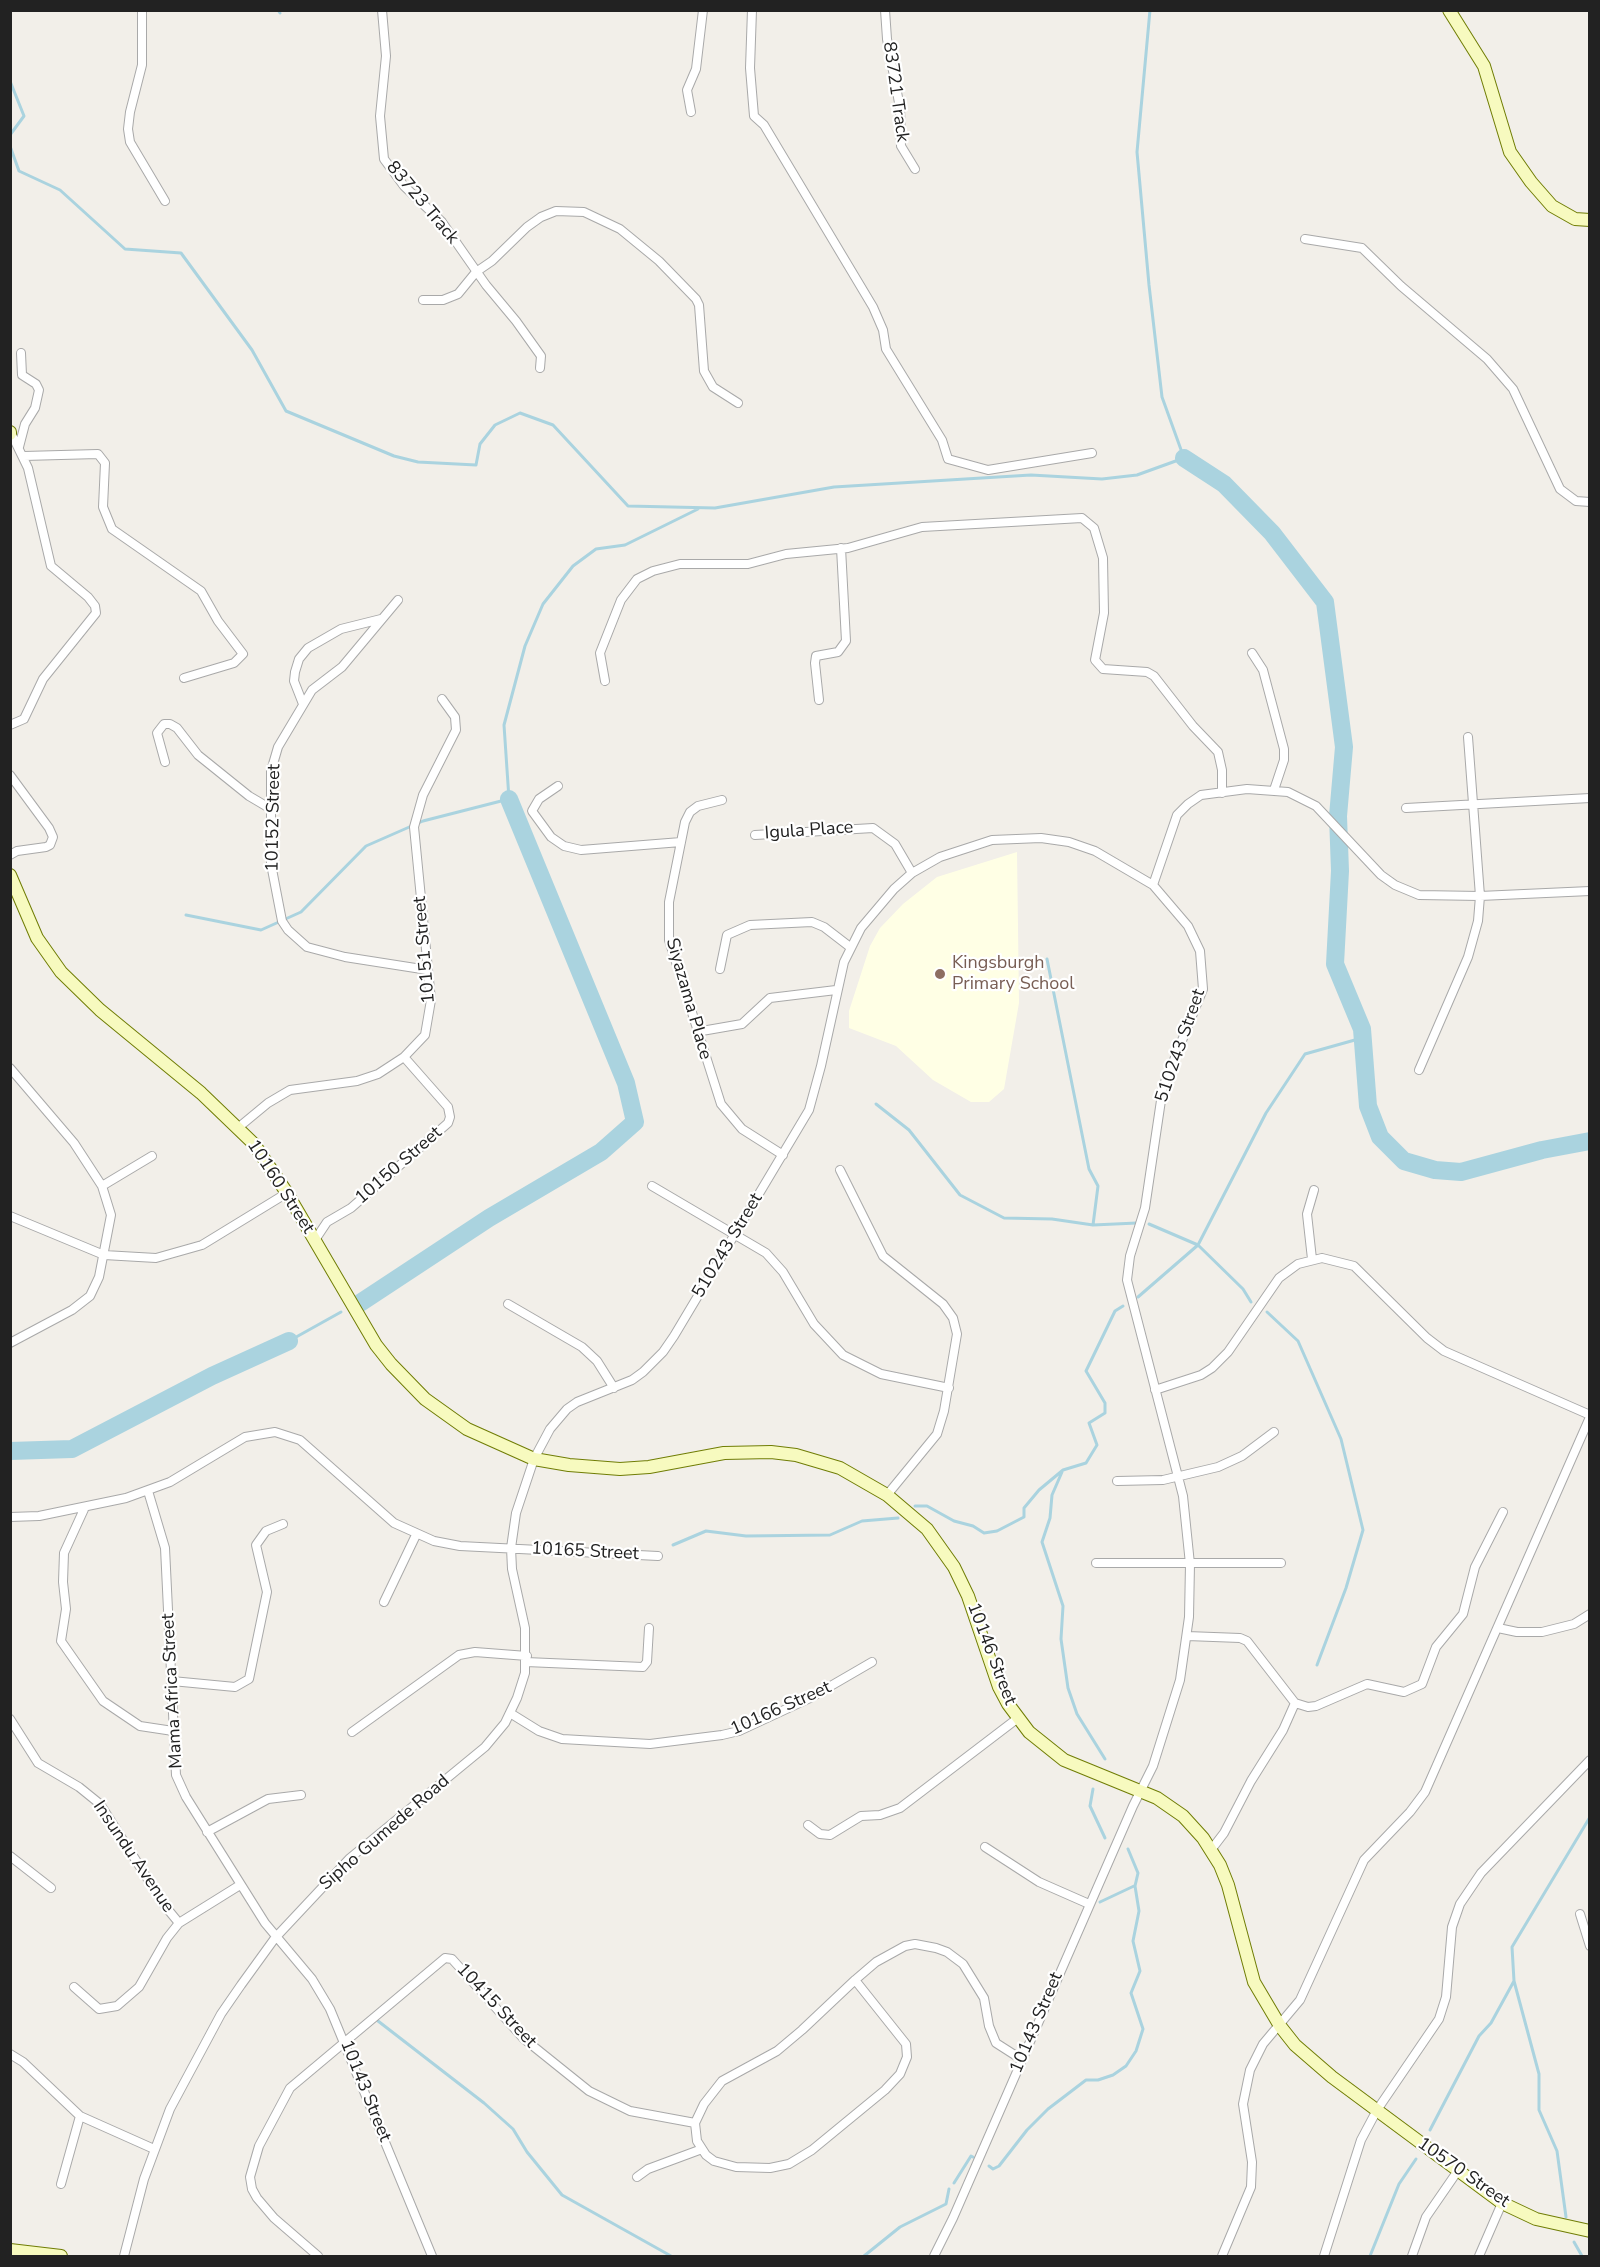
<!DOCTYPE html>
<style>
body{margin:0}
#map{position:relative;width:1600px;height:2267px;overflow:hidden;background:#f2efe9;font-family:"Nunito Sans",sans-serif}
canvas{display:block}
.frame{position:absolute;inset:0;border:12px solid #222;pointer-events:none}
</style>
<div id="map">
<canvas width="1600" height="2267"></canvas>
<div class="frame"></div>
</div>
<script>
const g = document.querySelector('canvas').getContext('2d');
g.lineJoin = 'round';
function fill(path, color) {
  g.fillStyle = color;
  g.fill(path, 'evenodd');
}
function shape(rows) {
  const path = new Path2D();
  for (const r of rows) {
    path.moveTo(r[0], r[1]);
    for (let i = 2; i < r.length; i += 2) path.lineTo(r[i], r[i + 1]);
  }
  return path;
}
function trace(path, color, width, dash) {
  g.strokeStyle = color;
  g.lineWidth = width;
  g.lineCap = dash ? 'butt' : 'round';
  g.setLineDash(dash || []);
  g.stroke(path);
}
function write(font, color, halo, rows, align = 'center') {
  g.font = font + ' "Nunito Sans",sans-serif';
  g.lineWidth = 4.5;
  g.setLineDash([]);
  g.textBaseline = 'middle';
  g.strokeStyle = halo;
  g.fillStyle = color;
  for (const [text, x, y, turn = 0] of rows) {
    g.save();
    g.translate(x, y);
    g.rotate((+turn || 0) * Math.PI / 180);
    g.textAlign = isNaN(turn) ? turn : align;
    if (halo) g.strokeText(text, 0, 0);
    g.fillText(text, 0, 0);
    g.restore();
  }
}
fill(shape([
 [1017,852,1019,1003,1004,1089,989,1102,971,1102,933,1080,896,1046,849,1028,849,1011,870,946,880,928,903,904,937,877]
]), '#ffffe5');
trace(shape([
 [278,10,280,13],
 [10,81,24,116,10,135],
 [10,146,19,171,60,190,125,249,181,253,252,350,286,411,394,456,418,462,476,465,480,444,495,425,520,413,553,425,628,506,715,508,834,487,1031,475,1102,479,1137,475,1184,458,1162,397,1149,285,1137,152,1150,10],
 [186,915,261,930,301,912,366,846,423,821,509,799,504,725,525,646,543,604,573,566,596,549,625,545,698,509],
 [1047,959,1089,1169,1098,1186,1093,1225],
 [876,1104,909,1130,960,1195,1004,1218,1052,1219,1093,1225,1137,1223],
 [1149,1224,1198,1245,1243,1289,1251,1302],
 [1138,1297,1198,1245,1266,1113,1305,1054,1362,1038],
 [1267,1312,1298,1341,1341,1439,1363,1530,1346,1588,1317,1665],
 [289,1341,341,1312],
 [1062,1472,1052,1495,1050,1518,1042,1542,1063,1606,1061,1639,1068,1688,1077,1714,1105,1759],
 [915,1506,927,1506,954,1521,973,1526,984,1533,997,1531,1024,1517,1024,1508,1039,1490,1063,1470,1086,1463,1097,1445,1089,1423,1105,1413,1105,1403,1086,1371,1115,1311,1123,1306],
 [673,1545,706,1531,746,1536,830,1535,862,1521,898,1518],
 [1093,1789,1090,1806,1105,1838],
 [1100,1902,1134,1886],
 [378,2021,484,2103,513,2129,527,2152,562,2195,671,2256],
 [1430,2130,1479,2036,1491,2023,1514,1981],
 [989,2166,993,2169,999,2166,1027,2130,1048,2109,1086,2080,1098,2080,1113,2075,1126,2066,1136,2051,1143,2029,1131,1993,1140,1971,1133,1941,1139,1911,1135,1886,1138,1873,1128,1849],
 [954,2183,971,2156,973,2157],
 [1566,2217,1557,2151,1539,2110,1539,2074,1514,1981,1512,1947,1590,1817],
 [1574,2242,1582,2256],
 [864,2256,900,2227,946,2204,949,2189],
 [1370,2256,1399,2184,1416,2159]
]), '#aad3df', 3);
trace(shape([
 [1184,458,1224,484,1272,533,1325,602,1344,747,1338,816,1340,871,1335,964,1362,1029,1368,1106,1380,1137,1404,1161,1435,1170,1461,1172,1542,1150,1590,1141],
 [360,1303,489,1218,601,1152,635,1122,626,1083,509,799],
 [10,1451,72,1449,212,1376,289,1341]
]), '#aad3df', 18);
const street = shape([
 [142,10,142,65,130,112,128,129,130,142,165,201],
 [382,10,386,56,380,116,384,159,404,186,442,222,486,285,516,321,541,356,540,368],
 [752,10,750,68,754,116,764,125,873,307,883,330,886,349,942,440,948,459,988,470,1092,453],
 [885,10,887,39,900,108,901,146,915,169],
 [691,112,687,90,696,69,703,10],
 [1305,239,1362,248,1401,286,1487,359,1513,389,1560,489,1576,501,1590,502],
 [423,300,443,300,458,294,476,272,492,261,527,227,541,217,556,211,584,212,620,229,659,261,696,299,699,305,704,371,713,387,738,403],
 [19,447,25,424,35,408,39,390,36,384,22,375,21,353],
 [24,456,98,454,105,463,103,507,112,529,201,591,218,621,243,654,234,663,184,678],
 [398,600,342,667,312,690,278,747,271,771,271,864,282,921,288,930,307,947,345,957,428,970],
 [1252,653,1263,670,1284,749,1284,760,1274,790],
 [605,681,600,653,621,600,637,579,653,571,680,564,748,564,786,554,848,548,922,527,1082,518,1094,528,1103,558,1104,613,1095,660,1103,669,1147,672,1154,676,1193,726,1218,752,1222,770,1222,793],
 [819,700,815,663,816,656,838,652,846,641,841,548],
 [303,704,294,681,295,672,299,659,308,648,341,629,381,619],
 [10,725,24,719,43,679,96,613,95,606,88,597,51,566,28,468,11,433],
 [165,762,157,733,164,724,170,724,177,728,198,755,249,796,271,809],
 [10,775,49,828,53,837,50,845,46,847,17,851,10,855],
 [558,786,539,799,532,811,551,837,564,846,581,850,681,842],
 [722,800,698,806,690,812,685,822,669,902,669,940,721,1104,742,1129,783,1155],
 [1406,808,1590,798],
 [755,835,873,828,895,844,912,873],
 [1153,885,1177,815,1188,804,1201,795,1247,789,1288,792,1316,806,1381,875,1395,885,1419,895,1480,896,1590,891],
 [720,969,727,935,750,925,812,922,824,927,850,947],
 [696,1032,742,1024,770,998,836,990],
 [10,1068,74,1143,102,1186,111,1215,99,1277,90,1296,72,1310,10,1343],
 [1419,1070,1468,957,1478,921,1480,896,1468,737],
 [239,1127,268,1103,290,1090,357,1081,378,1074,404,1057,425,1035,431,1000,414,827,423,795,456,730,455,717,442,699],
 [840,1170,883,1256,943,1304,953,1318,957,1334,944,1411,937,1434,887,1495],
 [102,1186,152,1156],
 [652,1186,766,1253,783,1272,814,1324,843,1355,881,1374,949,1388],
 [10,1216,104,1255,156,1258,202,1245,287,1193],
 [315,1240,327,1222,351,1208,448,1123,450,1117,448,1107,404,1057],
 [1312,1259,1307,1214,1314,1190],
 [508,1304,582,1347,597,1361,614,1388],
 [1155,1390,1201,1375,1212,1368,1228,1352,1279,1278,1298,1264,1322,1258,1354,1266,1427,1338,1444,1351,1590,1415],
 [1117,1481,1163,1480,1218,1467,1242,1456,1274,1432],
 [148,1491,165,1548,176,1775,186,1797,265,1923,312,1979,330,2009,432,2256],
 [85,1507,64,1553,63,1582,66,1609,61,1641,103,1701,140,1726,173,1731],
 [10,1517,39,1516,126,1498,170,1482,245,1437,275,1432,300,1440,394,1523,434,1541,460,1546,658,1556],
 [1096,1563,1281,1563],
 [384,1602,416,1535],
 [1498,1628,1517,1632,1542,1632,1574,1624,1590,1614],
 [1187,1636,1240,1638,1247,1641,1295,1703,1283,1730,1251,1781,1224,1833,1211,1850],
 [526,1662,643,1667,647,1662,649,1628],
 [172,1681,235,1687,249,1679,267,1592,256,1545,266,1531,283,1524],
 [1295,1703,1308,1707,1316,1706,1367,1684,1404,1692,1422,1684,1436,1647,1463,1614,1475,1567,1503,1512],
 [510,1713,539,1731,562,1739,650,1744,722,1735,739,1731,810,1698,872,1662],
 [10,1719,38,1763,79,1787,100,1804,165,1906,179,1923],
 [352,1732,459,1655,475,1652,527,1656],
 [808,1825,820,1834,830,1835,861,1816,880,1815,900,1808,1018,1718],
 [207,1832,268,1799,301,1795],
 [985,1847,1039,1882,1089,1904],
 [10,1856,51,1888],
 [1580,1914,1590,1946],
 [855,1980,906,2044,907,2057,900,2074,885,2090,812,2150,789,2164,770,2168,736,2167,714,2161,706,2155,697,2141,695,2123,704,2104,722,2081,777,2051,802,2030,855,1980,876,1962,905,1946,915,1944,936,1948,947,1952,963,1964,984,1998,989,2026,996,2043,1021,2059],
 [74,1987,99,2009,117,2006,139,1987,167,1938,179,1923,240,1885],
 [10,2054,23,2062,80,2116,154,2149],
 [637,2177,648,2169,702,2149],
 [61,2184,80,2116],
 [124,2256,144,2179,170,2109,221,2014,241,1985,275,1938,350,1858,485,1747,505,1723,517,1698,525,1673,525,1628,512,1569,511,1548,516,1513,534,1459,550,1429,567,1409,577,1402,632,1380,643,1372,663,1352,674,1336,809,1110,821,1066,844,962,861,928,894,889,912,873,940,857,992,840,1041,838,1069,842,1095,851,1153,885,1188,926,1200,951,1203,989,1163,1087,1145,1208,1130,1256,1127,1280,1183,1496,1190,1564,1189,1617,1180,1680,1153,1766,1133,1806,953,2218,934,2256],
 [318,2256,274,2218,257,2198,252,2189,250,2177,259,2146,290,2088,445,1958,452,1959,523,2038,589,2091,630,2111,695,2123],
 [1222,2256,1251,2187,1252,2162,1243,2104,1250,2070,1263,2044,1300,2000,1364,1860,1410,1812,1425,1792,1590,1417],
 [1324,2256,1361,2140,1377,2110,1439,2019,1446,1997,1452,1927,1460,1904,1481,1873,1590,1760],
 [1412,2256,1426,2217,1457,2172],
 [1479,2256,1502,2203]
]);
const secondary = shape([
 [1449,10,1484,66,1510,152,1531,182,1552,206,1575,219,1590,220],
 [10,432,10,434],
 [10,875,37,938,61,972,100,1010,201,1093,254,1144,287,1193,376,1345,391,1364,425,1399,467,1429,534,1459,569,1465,620,1469,649,1467,724,1453,771,1452,796,1455,840,1468,887,1495,927,1529,954,1567,968,1596,999,1687,1008,1704,1029,1732,1064,1760,1157,1798,1183,1816,1203,1838,1220,1865,1228,1885,1254,1982,1280,2026,1295,2045,1332,2077,1502,2203,1536,2219,1590,2231],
 [10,2250,61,2256]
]);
trace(street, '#a9a9a9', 10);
trace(secondary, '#707d05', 14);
trace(street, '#fff', 8);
trace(secondary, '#f7fabf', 12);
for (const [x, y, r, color] of [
 [940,974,6,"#8d6e63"]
]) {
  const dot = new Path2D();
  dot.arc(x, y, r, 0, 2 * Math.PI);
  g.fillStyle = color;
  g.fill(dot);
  trace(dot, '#fff', 2);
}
write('18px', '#222', '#fff', [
 ["83721 Track",895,92,82],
 ["83723 Track",422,203,50],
 ["10152 Street",274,818,-89],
 ["Igula Place",809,831,-4],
 ["10151 Street",425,950,-95],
 ["Siyazama Place",688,999,74],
 ["510243 Street",1181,1046,-71],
 ["10150 Street",399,1166,-41],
 ["10160 Street",280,1187,57],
 ["510243 Street",728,1246,-59],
 ["10165 Street",585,1552,3],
 ["10146 Street",991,1654,69],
 ["Mama Africa Street",173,1691,-93],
 ["10166 Street",781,1709,-24],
 ["Sipho Gumede Road",385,1833,-41],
 ["Insundu Avenue",133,1857,56],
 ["10415 Street",496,2006,47],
 ["10143 Street",1037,2023,-67],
 ["10143 Street",365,2091,68],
 ["10570 Street",1463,2173,35]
]);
write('18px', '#785e54', '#fff', [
 ["Kingsburgh",952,964],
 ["Primary School",952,985]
], 'left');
</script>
